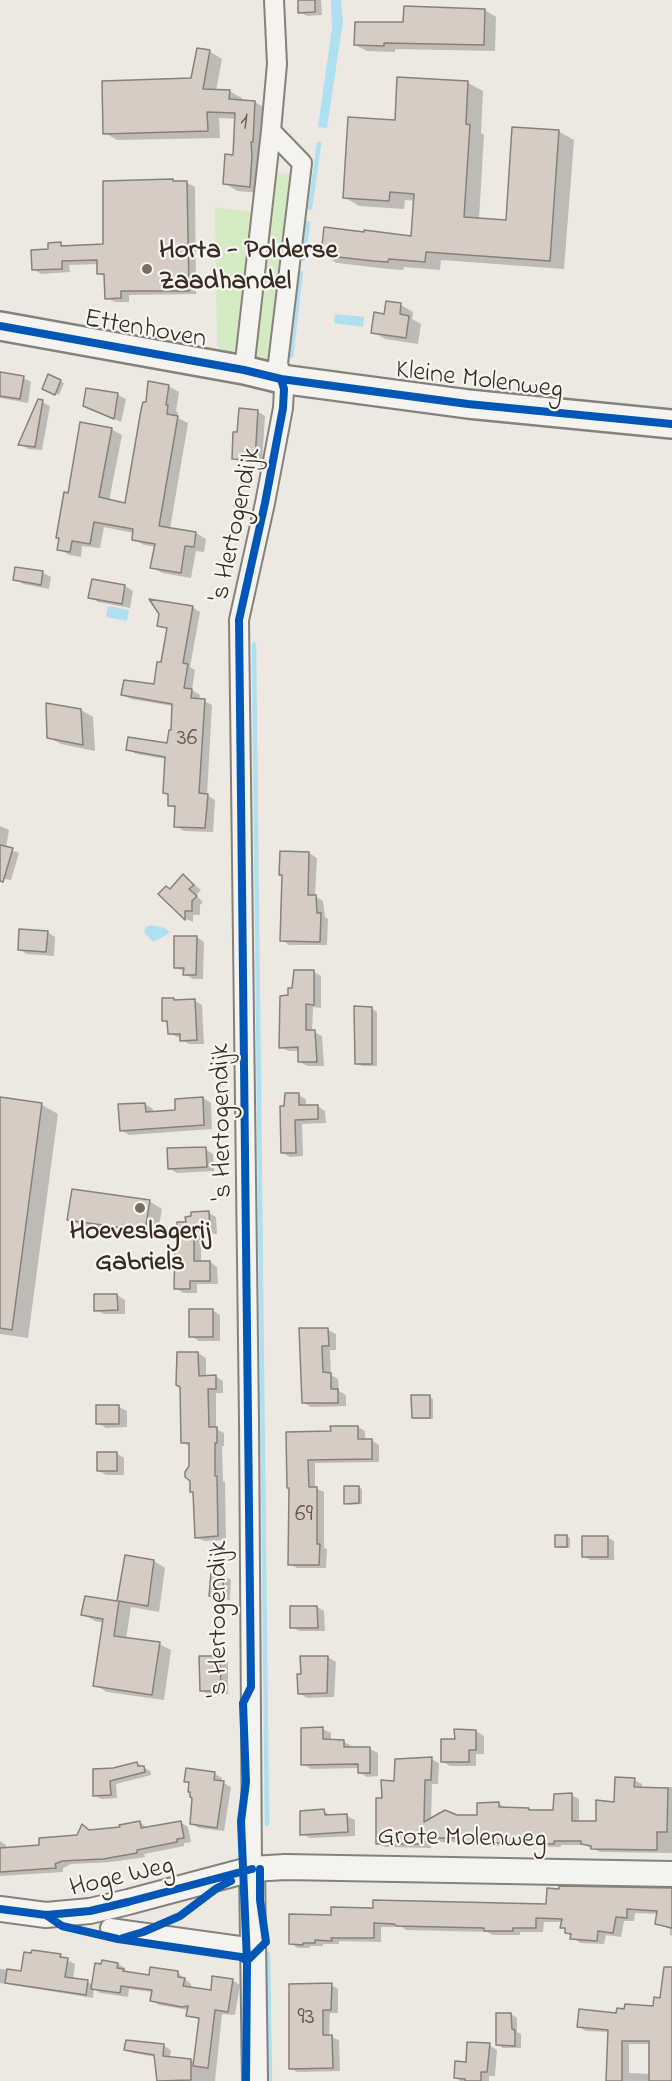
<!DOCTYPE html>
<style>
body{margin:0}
canvas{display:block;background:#ede8e2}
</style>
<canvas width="672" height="2081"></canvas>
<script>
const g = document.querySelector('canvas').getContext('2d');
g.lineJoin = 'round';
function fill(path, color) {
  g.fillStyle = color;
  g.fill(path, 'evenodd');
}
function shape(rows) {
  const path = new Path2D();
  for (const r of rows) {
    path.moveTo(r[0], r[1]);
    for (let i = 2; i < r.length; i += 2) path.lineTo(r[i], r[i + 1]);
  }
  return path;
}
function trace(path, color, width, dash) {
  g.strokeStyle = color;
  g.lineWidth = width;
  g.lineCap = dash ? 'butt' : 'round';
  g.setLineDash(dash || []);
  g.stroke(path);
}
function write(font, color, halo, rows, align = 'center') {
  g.font = font + ' "Indie Flower",sans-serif';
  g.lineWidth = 4.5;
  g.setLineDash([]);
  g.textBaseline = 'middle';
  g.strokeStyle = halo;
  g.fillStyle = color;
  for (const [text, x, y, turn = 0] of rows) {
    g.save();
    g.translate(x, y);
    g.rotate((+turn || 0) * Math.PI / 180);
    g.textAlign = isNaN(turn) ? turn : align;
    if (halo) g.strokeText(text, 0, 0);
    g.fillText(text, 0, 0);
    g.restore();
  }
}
fill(shape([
 [275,173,295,175,272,358,266,363,258,360,254,353],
 [215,207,255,212,243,342,233,353,225,353,217,346]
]), '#d4eac2');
fill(shape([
 [331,0,341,0,343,21,327,128,318,127,332,28],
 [335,314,364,317,363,327,334,323],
 [108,606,129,610,127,621,106,617],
 [150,925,165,928,170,933,153,942,144,932,145,928]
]), '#afe0ef');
fill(shape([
 [299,0,321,0,322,15,307,16,300,12],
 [485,10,496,17,495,51,395,49,395,52,367,51,355,45,405,24],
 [209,51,222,59,216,91,229,91,242,98,242,101,255,102,267,109,262,193,237,191,225,183,235,157,237,119,219,118,220,138,117,140,105,133,192,80],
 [468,83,483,91,481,133,484,135,479,219,507,221,558,131,574,140,564,269,441,260,440,270,404,267,403,270,389,269,337,263,322,255,413,238,415,201,405,200,404,209,359,206,344,197,396,121],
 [173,181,177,183,187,183,195,187,196,294,129,295,129,302,115,302,107,298,106,277,99,273,99,264,69,265,70,272,41,274,33,269,50,250,61,244,66,247,105,245,105,183],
 [401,305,413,312,412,319,421,324,418,344,385,339,373,332,386,316],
 [0,374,23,378,31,382,28,403,0,398],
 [49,376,64,383,59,395,47,391],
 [168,386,179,392,176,411,178,413,178,418,188,423,170,529,196,533,206,539,204,552,196,551,191,578,162,573,152,567,156,547,144,545,133,539,134,533,104,527,100,548,82,546,81,557,69,555,59,549,69,494,111,429,122,435,109,501,127,505],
 [88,390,118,395,126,399,121,422,85,406],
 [42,402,50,406,42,450,28,449,20,444],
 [257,411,265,416,262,464,241,463,233,458],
 [240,458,262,459,262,462,240,461],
 [43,573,51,577,49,589,23,584,15,579],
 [125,586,133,591,130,608,98,602,90,597],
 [192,607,200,612,190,667,195,670,192,690,200,695,199,700,204,701,212,705,207,795,215,800,213,832,184,831,176,826,177,809,169,805,170,796,164,792,166,759,136,754,128,749,169,745,172,731,173,706,131,699,123,695,155,685,162,663,168,630,159,625],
 [81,710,93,717,95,751,61,744,48,737],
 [0,826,9,830,6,848,19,853,11,880,0,878],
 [281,853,309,853,317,858,315,896,323,901,325,917,328,919,327,945,289,945,282,940,283,876,280,874],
 [184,876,201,890,196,895,203,902,200,905,200,915,193,915,193,922,186,919,160,894,171,890],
 [47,932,55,937,54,956,27,954,19,949],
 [197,937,204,942,203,979,193,979,185,974,185,972,175,967],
 [314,972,321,976,321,1008,313,1007,312,1031,322,1036,324,1066,307,1066,300,1062,300,1051,288,1051,281,1047,289,997,294,989],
 [173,999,178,1001,195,1001,202,1005,204,1044,189,1044,181,1040,181,1037,177,1037,169,1033,169,1024,163,1020],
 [371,1008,377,1012,377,1066,362,1066,357,1063],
 [298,1095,306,1099,306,1107,317,1106,325,1111,326,1123,302,1124,303,1156,290,1157,282,1152,286,1107],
 [203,1098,211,1103,212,1129,129,1135,121,1130,145,1104,153,1109,153,1113,177,1112],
 [0,1099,42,1105,58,1114,28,1338,0,1334],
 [205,1149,213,1154,214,1171,177,1173,169,1168],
 [149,1201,162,1209,157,1237,81,1226,69,1219],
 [209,1213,216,1217,217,1234,208,1234,208,1239,201,1239,201,1263,210,1262,217,1267,218,1284,197,1284,197,1293,183,1293,176,1288,179,1251,187,1224],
 [117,1295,125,1300,125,1314,104,1314,96,1310],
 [212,1310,220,1315,220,1341,199,1341,191,1336],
 [300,1329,328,1330,336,1334,336,1350,330,1350,331,1375,338,1379,339,1391,346,1395,346,1406,311,1407,303,1402],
 [198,1353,206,1358,206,1377,215,1376,223,1381,223,1393,216,1393,216,1429,224,1433,224,1446,222,1446,223,1481,225,1482,226,1540,204,1541,196,1537,195,1493,191,1491,190,1447,183,1442],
 [430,1397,433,1399,433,1419,417,1419,413,1417],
 [119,1407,127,1411,127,1427,106,1428,98,1423],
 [358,1427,365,1431,365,1441,371,1440,379,1445,379,1462,315,1463,315,1488,324,1492,324,1548,327,1549,326,1568,297,1568,289,1564,291,1488,287,1433,332,1433],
 [116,1453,124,1458,124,1475,106,1475,98,1470],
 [358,1487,362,1489,362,1504,349,1505,346,1503],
 [566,1536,570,1538,570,1548,560,1548,556,1546],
 [608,1538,614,1541,614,1560,590,1560,584,1556],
 [126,1556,154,1561,165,1568,159,1612,131,1607,126,1639,159,1644,171,1650,164,1700,107,1692,95,1685,104,1623,95,1621,83,1614,118,1603],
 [223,1575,231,1580,230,1600,218,1600,210,1595],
 [317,1607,324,1611,325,1631,299,1631,292,1627],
 [220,1657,228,1662,228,1694,209,1695,201,1690],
 [328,1657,336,1662,334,1697,307,1698,299,1693],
 [323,1729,331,1733,331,1741,344,1742,352,1746,352,1748,370,1749,378,1753,378,1776,367,1777,359,1772,359,1768,311,1769,303,1764],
 [476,1731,484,1736,484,1754,476,1754,476,1766,450,1766,442,1761,457,1741],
 [431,1759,439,1763,438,1784,432,1784,431,1820,456,1816,479,1816,479,1804,499,1804,507,1808,532,1812,555,1811,555,1795,572,1795,579,1799,579,1822,598,1822,634,1780,642,1784,642,1789,662,1790,662,1787,672,1787,672,1853,600,1852,585,1845,561,1845,561,1847,468,1845,462,1842,431,1842,431,1848,385,1847,377,1843,383,1800,396,1782],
 [137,1763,150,1771,151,1775,116,1784,117,1798,101,1799,95,1795,113,1769],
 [215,1774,222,1778,222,1782,231,1787,224,1831,199,1828,191,1823,194,1798,190,1784,185,1781],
 [324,1811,332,1816,347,1816,355,1820,355,1836,310,1838,302,1834],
 [140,1822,148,1829,180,1822,188,1827,191,1842,184,1843,184,1846,144,1854,145,1857,111,1862,71,1864,63,1868,63,1872,0,1876,0,1841,6,1845,7,1849,40,1847,78,1837,83,1826,91,1831,122,1829],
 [672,1890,672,1936,670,1935,670,1929,657,1923,658,1914,635,1913,634,1921,624,1921,621,1937,606,1935,604,1944,580,1943,566,1932,566,1929,562,1927,563,1922,544,1922,543,1932,520,1932,520,1935,493,1935,487,1932,406,1930,402,1927,381,1927,381,1942,339,1941,339,1944,323,1944,323,1946,310,1946,310,1948,298,1948,290,1943,333,1916,375,1909,547,1905],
 [60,1956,75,1964,73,1980,88,1982,93,1985,118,1964,125,1968,125,1971,129,1974,150,1977,178,1973,191,1984,191,1988,212,1992,232,1980,240,1985,235,2015,222,2014,215,2081,160,2081,156,2057,133,2053,126,2049,164,2046,171,2050,170,2058,195,2061,200,2020,188,2015,189,2010,159,2005,152,2000,153,1992,129,1989,128,1997,100,1993,94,1989,93,1998,0,1983,0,1969,22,1972],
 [331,1985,338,1989,338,2013,330,2013,329,2036,339,2040,340,2071,297,2072,290,2068],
 [672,1991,672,2081,608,2081,609,2032,586,2031,579,2027,618,2014,654,2008],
 [629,2044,651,2044,650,2074,629,2073],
 [511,2014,517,2018,517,2032,521,2034,521,2048,503,2048,497,2044],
 [489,2045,497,2050,495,2076,489,2076,489,2081,460,2081,455,2077]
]), '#0003');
trace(shape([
 [310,208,319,144],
 [303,259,308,223],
 [291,356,301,273],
 [254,644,267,1824],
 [268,1954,270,2081]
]), '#afe0ef', 4.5);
const building = shape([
 [298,0,315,0,315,12,298,13,298,0],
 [404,6,485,9,484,45,384,43,384,46,354,45,355,22,403,22,404,6],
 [197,48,210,50,203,89,230,90,229,99,255,101,253,142,251,142,252,155,250,187,223,184,225,154,233,155,235,113,207,112,208,131,103,134,102,81,191,78,197,48],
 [397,77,468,81,466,124,470,125,464,217,506,220,512,127,559,130,550,261,426,252,425,262,389,259,388,262,373,261,321,255,324,227,364,232,364,230,411,236,414,194,390,192,389,201,343,198,348,117,395,120,397,77],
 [173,179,173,181,187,181,189,291,121,291,121,298,105,299,104,274,97,274,97,260,62,261,62,269,32,270,31,250,48,249,48,243,61,242,61,246,103,244,103,181,173,179],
 [386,301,401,303,400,314,409,316,406,338,371,333,374,312,384,314,386,301],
 [0,372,24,376,20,399,0,396,0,372],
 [48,374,61,380,55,395,42,389,48,374],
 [148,381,169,385,166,405,168,405,167,414,178,416,159,526,196,532,194,547,185,546,181,573,150,568,155,544,132,540,133,529,94,522,90,544,72,541,70,552,57,550,59,538,56,538,64,492,68,493,80,422,112,428,99,497,125,503,141,410,143,402,146,402,148,381],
 [86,388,118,393,114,419,83,406,86,388],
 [38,399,43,400,35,447,18,445,38,399],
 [239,408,258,410,255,460,232,459,233,432,237,432,239,408],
 [15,567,43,571,41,585,13,580,15,567],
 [92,579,125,585,122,604,88,598,92,579],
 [149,599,193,606,183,663,188,664,184,688,192,689,191,698,205,699,199,793,208,794,205,828,174,827,175,806,168,806,168,794,163,793,165,757,126,750,128,737,167,743,169,730,171,730,172,704,121,695,124,680,154,684,157,662,161,662,167,628,157,626,159,614,149,599],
 [46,703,81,709,83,745,47,738,46,703],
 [0,845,13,848,3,882,0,881,0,845],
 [280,851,309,852,308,895,316,895,317,913,321,913,320,942,280,941,282,875,279,875,280,851],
 [183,874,194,885,189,889,197,896,192,901,192,911,185,911,185,920,158,894,166,886,170,889,183,874],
 [19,929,48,931,46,952,18,950,19,929],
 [174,936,197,936,196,975,183,975,184,968,174,968,174,936],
 [294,970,314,970,314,1005,306,1004,306,1030,315,1030,317,1062,298,1062,298,1047,279,1048,280,996,288,995,288,988,292,988,294,970],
 [162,998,174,998,174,1000,195,999,197,1040,180,1041,180,1034,168,1034,167,1021,162,1021,162,998],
 [354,1006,372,1007,372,1064,355,1064,354,1006],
 [285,1093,299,1093,299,1105,318,1105,318,1119,295,1120,296,1153,281,1153,280,1106,284,1106,285,1093],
 [0,1097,42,1103,12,1330,0,1328,0,1097],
 [203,1097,204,1125,120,1131,118,1104,145,1103,146,1112,175,1110,175,1099,203,1097],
 [206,1147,207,1167,168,1169,167,1148,206,1147],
 [72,1189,150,1200,145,1231,67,1220,72,1189],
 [209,1211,210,1230,201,1231,201,1236,194,1236,194,1261,210,1261,210,1281,190,1281,190,1289,174,1289,175,1249,177,1250,177,1222,186,1222,185,1217,191,1216,191,1212,209,1211],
 [94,1294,117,1294,118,1310,94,1311,94,1294],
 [189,1309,213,1309,213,1337,189,1337,189,1309],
 [299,1328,328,1328,329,1346,322,1346,323,1372,331,1373,331,1389,338,1389,338,1403,302,1403,299,1328],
 [177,1352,198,1352,199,1376,216,1375,216,1389,208,1389,209,1427,217,1427,217,1443,215,1443,215,1476,217,1476,218,1536,195,1538,193,1492,190,1492,190,1481,185,1477,185,1472,189,1466,189,1443,181,1443,180,1387,176,1385,177,1352],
 [411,1395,430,1395,430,1418,412,1418,411,1395],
 [96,1405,119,1405,119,1424,96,1424,96,1405],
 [330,1426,358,1426,358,1439,372,1439,372,1459,308,1460,309,1487,317,1487,317,1544,320,1544,319,1565,288,1565,289,1488,287,1488,286,1432,331,1431,330,1426],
 [97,1452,117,1452,117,1471,97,1471,97,1452],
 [344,1486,359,1486,359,1503,344,1504,344,1486],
 [555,1535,567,1535,567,1547,555,1547,555,1535],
 [582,1536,608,1536,608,1557,582,1557,582,1536],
 [125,1555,154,1560,148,1606,119,1601,114,1636,160,1642,152,1695,93,1686,103,1619,81,1615,85,1596,117,1601,125,1555],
 [211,1573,224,1574,222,1597,209,1596,211,1573],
 [290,1606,317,1606,318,1628,290,1628,290,1606],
 [199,1656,220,1656,221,1691,200,1691,199,1656],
 [300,1656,328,1656,327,1693,298,1694,297,1674,301,1674,300,1656],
 [323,1727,323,1739,344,1740,344,1747,370,1747,370,1773,358,1773,358,1764,301,1765,301,1728,323,1727],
 [454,1729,476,1730,476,1750,469,1750,469,1762,441,1762,441,1739,455,1739,454,1729],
 [432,1757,431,1780,425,1780,424,1822,445,1810,457,1815,477,1815,477,1803,499,1802,499,1807,529,1808,529,1810,553,1810,554,1794,572,1793,572,1821,596,1821,596,1800,614,1802,615,1777,635,1778,634,1787,668,1788,667,1832,657,1832,657,1850,591,1849,591,1846,581,1844,581,1841,554,1841,554,1844,459,1842,459,1838,424,1838,424,1844,376,1844,376,1798,382,1798,381,1780,394,1781,395,1759,432,1757],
 [137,1762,138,1766,144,1766,145,1772,110,1781,111,1795,93,1796,93,1769,113,1768,137,1762],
 [186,1768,215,1772,214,1780,224,1781,217,1828,190,1824,192,1798,190,1797,190,1792,188,1792,189,1782,184,1782,186,1768],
 [324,1809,325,1815,347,1814,348,1832,300,1835,300,1811,324,1809],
 [140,1821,141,1828,181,1821,184,1838,177,1839,177,1842,137,1850,137,1853,103,1859,62,1861,55,1864,56,1868,0,1872,0,1848,39,1845,39,1838,77,1835,82,1824,89,1830,120,1827,119,1825,140,1821],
 [559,1886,672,1888,672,1928,655,1924,657,1911,627,1909,627,1918,616,1917,613,1933,598,1931,597,1941,570,1939,571,1934,565,1933,565,1928,560,1928,562,1919,536,1918,536,1928,513,1928,513,1931,484,1931,484,1928,397,1926,394,1924,374,1923,374,1938,331,1938,332,1941,315,1940,315,1943,303,1943,303,1945,289,1944,289,1914,331,1915,331,1907,373,1908,373,1900,546,1904,547,1888,559,1889,559,1886],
 [32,1950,61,1954,60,1957,68,1958,65,1977,88,1980,86,1995,5,1983,7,1969,21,1971,24,1952,31,1953,32,1950],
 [102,1960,118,1963,117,1968,124,1969,123,1971,149,1975,150,1967,178,1971,178,1977,185,1978,183,1986,211,1990,212,1976,233,1979,228,2012,215,2010,208,2068,193,2066,199,2018,186,2016,188,2006,182,2007,150,2001,152,1990,121,1986,120,1993,91,1989,95,1963,101,1964,102,1960],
 [664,1967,672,1967,672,2081,649,2081,649,2041,622,2041,622,2081,606,2081,608,2030,577,2027,579,2009,616,2013,617,2008,624,2009,625,2004,653,2006,654,1997,660,1998,664,1967],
 [332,1983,331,2010,323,2010,323,2035,332,2035,333,2068,289,2069,289,1984,332,1983],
 [496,2013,511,2013,512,2029,515,2030,515,2046,496,2045,496,2013],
 [126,2040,164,2044,163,2056,191,2059,191,2080,157,2081,154,2055,124,2050,126,2040],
 [467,2042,490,2043,487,2072,481,2072,481,2081,465,2081,465,2079,454,2078,455,2061,466,2062,467,2042]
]);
fill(building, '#d6ccc3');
trace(building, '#86817b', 1.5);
const minor = shape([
 [244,370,271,131,277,64,274,0],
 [252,1869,249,1421,239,620,265,503,283,408,284,389,278,363,302,163,271,131],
 [110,1928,254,1948]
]);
const tertiary = shape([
 [252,1869,255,2081],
 [0,1909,46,1915,90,1911,128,1902,252,1869,285,1867,672,1874]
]);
const secondary = shape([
 [0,326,244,370,281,379,468,404,672,424]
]);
trace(minor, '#86817b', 22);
trace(tertiary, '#86817b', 28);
trace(secondary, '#86817b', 32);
trace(minor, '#f4f3f0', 18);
trace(tertiary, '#f4f3f0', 24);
trace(secondary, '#f4f3f0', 27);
trace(shape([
 [0,326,244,370,281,379,468,404,672,424],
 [0,1909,46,1915,90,1911,128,1902,252,1869],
 [46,1915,62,1926,118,1939,241,1957,247,1961],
 [123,1938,143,1932,180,1916,217,1888,231,1881],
 [247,1961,266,1942,260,1900,260,1869],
 [246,2081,247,1961,241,1821,246,1782,243,1703,251,1687,239,620,265,503,283,408,284,389,281,379]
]), '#0057b8', 8);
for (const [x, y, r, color] of [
 [147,269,6,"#796c63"],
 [140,1208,6,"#796c63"]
]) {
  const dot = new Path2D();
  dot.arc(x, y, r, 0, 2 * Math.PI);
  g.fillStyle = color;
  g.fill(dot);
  trace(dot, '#f6f6f2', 2);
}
write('24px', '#625247', null, [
 ["1",244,124],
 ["36",187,740],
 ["69",304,1516],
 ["93",306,2019]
]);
write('bold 27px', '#3b2a1e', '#f6f6f2', [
 ["Horta - Polderse",159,253],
 ["Zaadhandel",159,284],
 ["Hoeveslagerij",140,1234,"center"],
 ["Gabriels",140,1265,"center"]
], 'left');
write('27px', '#3b2a1e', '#f6f6f2', [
 ["Ettenhoven",145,331,10],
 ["Kleine Molenweg",479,382,7],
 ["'s Hertogendijk",238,525,-78],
 ["'s Hertogendijk",224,1122,-91],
 ["'s Hertogendijk",221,1619,-90],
 ["Grote Molenweg",462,1840,1],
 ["Hoge Weg",122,1879,-13]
]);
</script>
